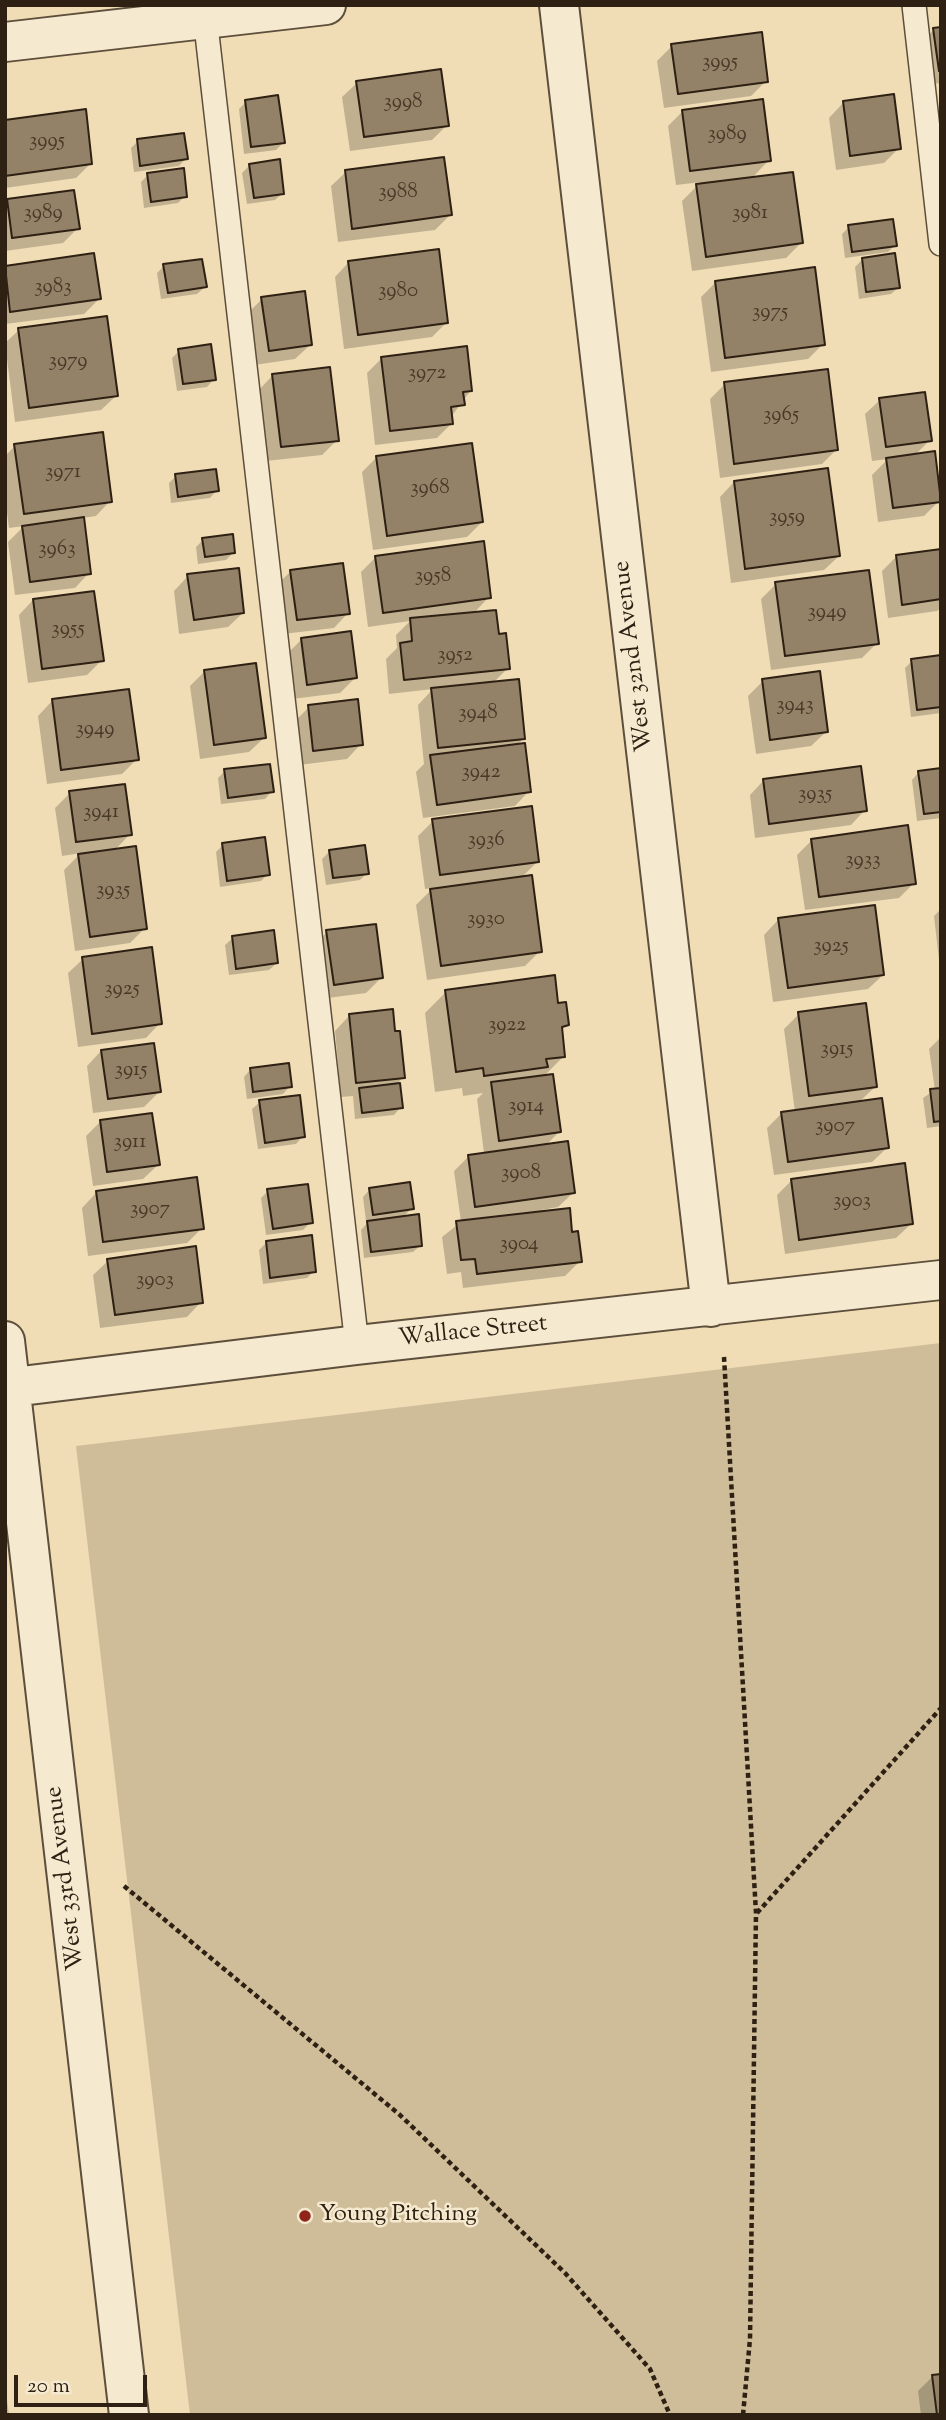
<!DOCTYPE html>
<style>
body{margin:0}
#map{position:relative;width:946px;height:2420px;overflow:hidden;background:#f0ddb5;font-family:"Sorts Mill Goudy",serif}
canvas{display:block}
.frame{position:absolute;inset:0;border:7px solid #2e2013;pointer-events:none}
.scale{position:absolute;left:14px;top:2375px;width:133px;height:32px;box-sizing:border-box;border:4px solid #2e2013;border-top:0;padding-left:9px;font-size:21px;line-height:24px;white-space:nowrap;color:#2e2013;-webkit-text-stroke:5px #f5e9cf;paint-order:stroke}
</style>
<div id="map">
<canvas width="946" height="2420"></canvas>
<div class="frame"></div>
<div class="scale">20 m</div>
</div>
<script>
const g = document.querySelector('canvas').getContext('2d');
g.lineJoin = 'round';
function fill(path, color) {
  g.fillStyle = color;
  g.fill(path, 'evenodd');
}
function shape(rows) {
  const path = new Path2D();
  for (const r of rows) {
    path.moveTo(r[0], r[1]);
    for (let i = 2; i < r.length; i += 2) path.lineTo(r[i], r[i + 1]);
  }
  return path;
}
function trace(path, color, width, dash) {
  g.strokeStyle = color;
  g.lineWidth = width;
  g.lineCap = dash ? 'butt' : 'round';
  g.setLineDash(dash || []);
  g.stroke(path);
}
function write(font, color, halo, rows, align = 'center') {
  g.font = font + ' "Sorts Mill Goudy",serif';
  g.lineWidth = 5;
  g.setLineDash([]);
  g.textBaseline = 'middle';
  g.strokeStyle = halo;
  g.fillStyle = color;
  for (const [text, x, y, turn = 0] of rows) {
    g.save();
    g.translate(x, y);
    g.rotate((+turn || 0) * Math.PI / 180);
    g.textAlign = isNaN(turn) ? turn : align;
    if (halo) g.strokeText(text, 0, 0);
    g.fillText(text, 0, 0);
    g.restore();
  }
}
fill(shape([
 [941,1343,941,2415,190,2415,76,1446]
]), '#cfbd99');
fill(shape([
 [941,29,941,83,925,85,919,44,934,30],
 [672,46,766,81,751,96,664,108,657,61],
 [357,83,447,125,432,140,350,151,342,97],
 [246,102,283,143,276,150,244,154,239,109],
 [843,103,899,148,884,163,836,170,829,118],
 [683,111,769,160,751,179,801,243,786,258,692,271,682,201,701,182,676,185,668,126],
 [5,122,91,163,76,178,5,188],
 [138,141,186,158,179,166,134,172,131,148],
 [250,165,283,193,275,200,247,204,242,173],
 [346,172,450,215,435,230,338,242,331,186],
 [148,175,185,196,178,203,144,208,141,182],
 [8,200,78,228,63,243,5,251,5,203],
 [849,227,895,245,888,252,845,258,842,234],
 [863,259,899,287,891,294,859,299,855,267],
 [349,262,447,322,432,337,344,349,335,277],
 [164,266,205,287,197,294,161,299,157,273],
 [5,268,99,299,84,314,5,324],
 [716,282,823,344,808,359,711,372,701,297],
 [262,299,310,345,295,359,254,365,247,314],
 [19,330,116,396,101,410,15,422,5,343],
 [179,351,214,379,207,387,177,391,172,358],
 [382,358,471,390,451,417,452,423,437,438,375,445,367,373],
 [272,376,337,440,322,455,266,461,258,391],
 [725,384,837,449,822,464,720,478,710,399],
 [880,400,930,440,914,456,939,501,924,516,878,522,872,475,888,459,872,461,865,414],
 [15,446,110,501,96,516,82,518,89,573,75,588,15,595,8,542,24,526,9,528,5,497,5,456],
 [377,457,482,522,467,537,373,550,362,472],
 [176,476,217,490,210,498,171,503,169,483],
 [734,482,839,556,824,570,731,583,720,497],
 [203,540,234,552,226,560,198,564,196,547],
 [941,551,941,608,937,611,888,618,882,571,897,556],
 [376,557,489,597,473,614,497,636,508,668,492,684,523,739,516,746,529,791,515,806,423,818,416,772,424,764,418,705,433,689,389,694,386,659,397,648,396,635,410,621,368,627,361,572],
 [291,571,348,613,334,628,283,634,276,586],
 [188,576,243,613,228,627,179,634,174,591],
 [776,584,877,643,862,658,771,670,761,599],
 [33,600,102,660,87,675,28,683,19,615],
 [302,639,355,678,340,693,292,699,287,654],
 [941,657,941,713,911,717,905,668,912,661],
 [205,671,264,738,249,752,200,759,190,686],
 [763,681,826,732,811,746,756,754,748,696],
 [52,701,137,759,122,774,47,784,38,716],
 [309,707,361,744,347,759,299,765,294,722],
 [941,770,941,818,917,821,912,780,919,772],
 [225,771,272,791,265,799,221,804,218,778],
 [764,780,865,810,851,825,755,838,750,795],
 [70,793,130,834,114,851,145,928,130,943,75,951,64,870,81,853,62,856,55,808],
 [433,821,537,862,520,879,540,951,525,966,427,980,416,905,433,888,425,889,418,836],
 [812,840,914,883,899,898,805,910,797,855],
 [223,845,268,874,261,881,220,887,216,852],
 [329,852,367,873,360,880,326,885,322,859],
 [941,909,941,960,939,960,934,916],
 [778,920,883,975,868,989,773,1002,764,935],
 [327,932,381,978,366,993,320,999,313,947],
 [233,938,277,963,269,970,229,975,225,945],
 [83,959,160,1023,146,1038,78,1047,68,973],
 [446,992,556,1005,567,1025,560,1031,564,1056,543,1077,559,1132,545,1146,573,1193,558,1207,542,1210,570,1234,580,1261,565,1276,463,1288,461,1272,447,1274,442,1237,461,1222,454,1171,469,1156,484,1153,477,1099,483,1093,463,1096,462,1088,435,1092,425,1013],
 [799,1014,875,1087,858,1103,887,1148,872,1162,774,1175,767,1128,782,1113,795,1112,784,1029],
 [349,1016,403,1077,395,1086,401,1107,394,1115,355,1119,353,1096,341,1097,335,1031],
 [941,1037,941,1126,927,1128,923,1098,935,1090,929,1049],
 [101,1051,159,1092,144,1107,93,1113,87,1066],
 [251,1069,290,1086,283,1094,247,1099,244,1077],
 [260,1102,303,1136,296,1144,258,1149,252,1109],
 [101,1121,158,1165,143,1179,93,1186,86,1136],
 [792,1180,911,1224,896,1238,785,1254,777,1195],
 [370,1189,412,1208,402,1218,421,1245,413,1252,364,1258,361,1230,370,1220,366,1221,363,1197],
 [268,1191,311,1222,303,1230,266,1235,261,1198],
 [96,1193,202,1228,187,1243,88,1256,82,1208],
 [266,1243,314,1271,307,1278,263,1284,259,1250],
 [108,1261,201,1302,187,1317,100,1328,93,1275],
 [933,2376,941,2415,921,2415,918,2391],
 [5,2385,9,2415,5,2415]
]), '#0003');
const building = shape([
 [941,27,941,71,939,71,933,28,941,27],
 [762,32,768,82,678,94,671,44,762,32],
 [441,69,449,126,364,137,356,81,441,69],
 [894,94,901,149,850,156,843,101,894,94],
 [278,95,285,143,251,147,245,100,278,95],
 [763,99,771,161,690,171,682,110,763,99],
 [86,109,92,164,5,176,5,120,86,109],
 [184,133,188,159,140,166,137,139,184,133],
 [444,157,452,215,352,229,345,170,444,157],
 [280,159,284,194,254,198,249,164,280,159],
 [184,168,187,197,151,202,147,173,184,168],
 [793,172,803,243,706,257,696,184,793,172],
 [74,190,80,229,12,238,7,199,74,190],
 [893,219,897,246,852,252,848,225,893,219],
 [439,249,448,323,358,335,348,261,439,249],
 [94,253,101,299,10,312,5,266,94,253],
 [895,253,900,288,866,292,862,258,895,253],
 [202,259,207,287,168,293,163,264,202,259],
 [815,267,825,345,725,358,715,281,815,267],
 [305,291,312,345,269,351,261,297,305,291],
 [107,316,118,396,29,408,18,328,107,316],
 [211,344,216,380,183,384,178,349,211,344],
 [467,346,472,391,463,392,465,405,451,407,453,424,390,431,381,357,467,346],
 [330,367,339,441,281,447,272,374,330,367],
 [828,369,838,450,734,464,724,382,828,369],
 [925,392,932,441,886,447,879,398,925,392],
 [103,432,112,502,24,514,14,444,103,432],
 [472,443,483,522,387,536,376,456,472,443],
 [935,451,941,502,893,508,886,458,935,451],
 [828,468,840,556,745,569,734,481,828,468],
 [216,469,219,491,178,497,175,474,216,469],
 [84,517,91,574,30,582,22,526,84,517],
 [233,534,235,553,205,557,202,538,233,534],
 [484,541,491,598,383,613,375,556,484,541],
 [941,549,941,599,902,605,896,555,941,549],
 [343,563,350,614,297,620,290,570,343,563],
 [239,568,244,613,194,620,187,574,239,568],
 [869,570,879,644,785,656,775,582,869,570],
 [94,591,104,661,42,669,33,599,94,591],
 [496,610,499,634,506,633,510,669,404,680,400,643,412,641,410,618,496,610],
 [351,631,357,678,307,685,301,638,351,631],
 [941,655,941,707,917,710,911,659,941,655],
 [256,663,266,738,214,745,204,670,256,663],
 [820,671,828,732,770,740,762,679,820,671],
 [519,679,525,739,438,748,431,688,519,679],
 [129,689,139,760,61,770,52,699,129,689],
 [358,699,363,745,313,751,308,705,358,699],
 [525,743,531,792,437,805,430,755,525,743],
 [270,764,274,792,228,798,224,769,270,764],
 [861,766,867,811,769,824,763,779,861,766],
 [941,768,941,812,924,814,918,771,941,768],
 [125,784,132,835,76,842,69,791,125,784],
 [532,806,539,862,440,875,432,819,532,806],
 [908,825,916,884,819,897,811,839,908,825],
 [265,837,270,875,227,881,222,843,265,837],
 [365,845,369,874,333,878,329,850,365,845],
 [136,846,147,929,90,937,78,854,136,846],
 [532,875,542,952,441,966,430,889,532,875],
 [875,905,884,975,788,988,778,918,875,905],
 [376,924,383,978,334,985,326,930,376,924],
 [274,930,278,963,236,969,232,936,274,930],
 [152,947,162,1024,92,1034,82,957,152,947],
 [555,975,558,1003,566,1002,569,1025,562,1027,565,1057,546,1059,548,1067,484,1076,483,1068,456,1072,445,990,555,975],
 [866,1003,877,1087,809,1096,798,1012,866,1003],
 [393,1009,395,1031,400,1031,405,1078,356,1083,349,1014,393,1009],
 [154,1043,161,1092,108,1099,101,1050,154,1043],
 [289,1063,292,1087,253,1092,250,1068,289,1063],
 [553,1074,561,1132,499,1141,491,1082,553,1074],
 [400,1083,403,1108,362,1113,359,1088,400,1083],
 [941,1088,941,1121,934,1122,930,1089,941,1088],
 [300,1095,305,1137,265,1143,259,1100,300,1095],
 [882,1098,889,1148,788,1162,781,1112,882,1098],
 [152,1113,160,1165,107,1172,100,1120,152,1113],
 [568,1141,575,1193,475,1207,468,1155,568,1141],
 [905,1163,913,1224,799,1240,791,1179,905,1163],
 [197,1177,204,1229,103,1242,96,1191,197,1177],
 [410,1182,414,1209,373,1215,369,1188,410,1182],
 [308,1184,313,1223,273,1229,267,1189,308,1184],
 [570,1208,572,1232,578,1231,582,1262,477,1274,475,1259,461,1260,456,1221,570,1208],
 [419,1214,422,1246,371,1252,367,1221,419,1214],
 [312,1235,316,1272,270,1278,266,1241,312,1235],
 [196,1246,203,1303,115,1315,107,1259,196,1246],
 [941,2374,941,2415,937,2415,932,2375,941,2374]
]);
fill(building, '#938267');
trace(building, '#2e2013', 2);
const service = shape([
 [914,5,941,244],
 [204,8,357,1345]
]);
const minor = shape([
 [559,5,711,1307],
 [5,42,326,5],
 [5,1341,129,2415],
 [5,1388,357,1345,941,1280]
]);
trace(service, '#5e4f3c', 26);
trace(minor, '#5e4f3c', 42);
trace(shape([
 [724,1357,756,1913,750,2339,743,2415],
 [124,1886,400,2115,565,2273,650,2369,670,2415],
 [757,1913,941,1708]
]), '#2e2013', 4.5, [5, 3.5]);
trace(service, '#f5e9cf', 23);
trace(minor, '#f5e9cf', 38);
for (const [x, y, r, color] of [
 [305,2216,7,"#8f2418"]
]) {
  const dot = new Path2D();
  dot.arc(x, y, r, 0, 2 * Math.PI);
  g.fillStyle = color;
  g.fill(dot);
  trace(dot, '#f5e9cf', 2.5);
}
write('21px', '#473828', null, [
 ["3995",720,63],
 ["3998",403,103],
 ["3989",727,135],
 ["3995",47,142],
 ["3988",398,193],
 ["3989",43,214],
 ["3981",750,214],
 ["3983",53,288],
 ["3980",398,292],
 ["3975",770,313],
 ["3979",68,362],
 ["3972",427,374],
 ["3965",781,416],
 ["3971",63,473],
 ["3968",430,489],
 ["3959",787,518],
 ["3963",57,550],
 ["3958",433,577],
 ["3949",827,613],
 ["3955",68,630],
 ["3952",455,656],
 ["3943",795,706],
 ["3948",478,714],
 ["3949",95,730],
 ["3942",481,773],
 ["3935",815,795],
 ["3941",101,813],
 ["3936",486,841],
 ["3933",863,861],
 ["3935",113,891],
 ["3930",486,920],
 ["3925",831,947],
 ["3925",122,990],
 ["3922",507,1026],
 ["3915",837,1050],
 ["3915",131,1071],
 ["3914",526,1107],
 ["3907",835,1127],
 ["3911",130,1143],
 ["3908",521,1174],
 ["3903",852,1202],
 ["3907",150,1210],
 ["3904",519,1245],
 ["3903",155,1281]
]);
write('24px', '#2e2013', '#f5e9cf', [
 ["West 32nd Avenue",635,656,-97],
 ["Wallace Street",473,1333,-6],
 ["West 33rd Avenue",67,1878,-97]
]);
write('24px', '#2e2013', '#f5e9cf', [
 ["Young Pitching",319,2216]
], 'left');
</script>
